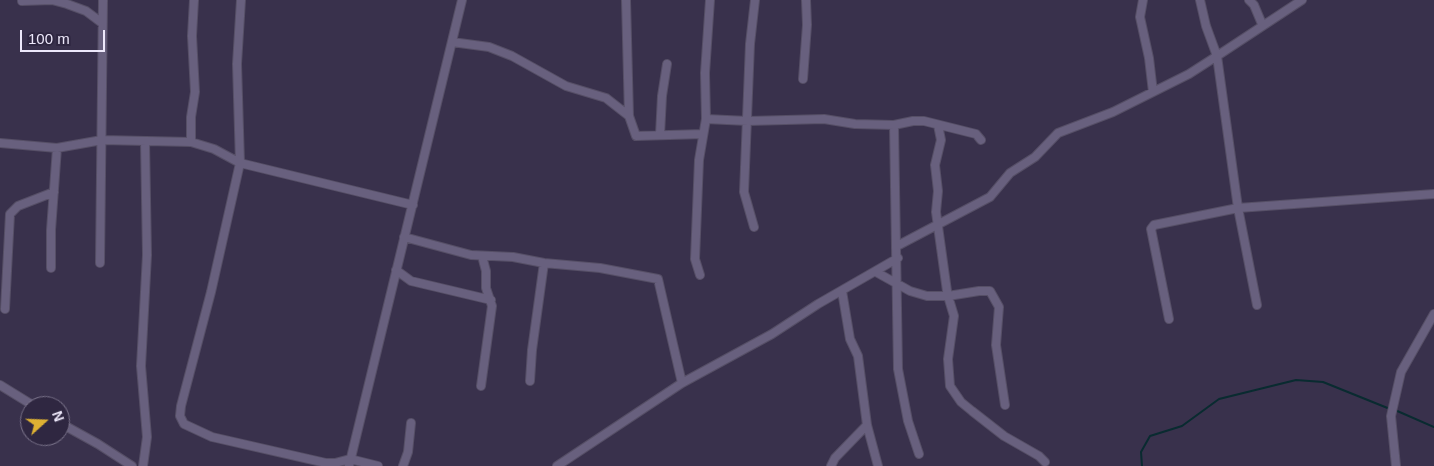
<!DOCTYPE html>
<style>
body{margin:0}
#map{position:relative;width:1434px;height:466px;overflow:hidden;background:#39314c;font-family:Helvetica,sans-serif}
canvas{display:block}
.north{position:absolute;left:20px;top:396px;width:50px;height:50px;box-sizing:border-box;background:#2f2741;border:1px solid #7b748b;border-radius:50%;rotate:70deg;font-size:14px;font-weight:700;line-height:20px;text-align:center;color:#ede8fa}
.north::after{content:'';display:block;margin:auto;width:18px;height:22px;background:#deb133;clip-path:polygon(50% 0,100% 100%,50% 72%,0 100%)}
.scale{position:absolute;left:20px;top:30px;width:85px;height:22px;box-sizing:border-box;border:2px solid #ede8fa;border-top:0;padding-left:6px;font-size:15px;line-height:18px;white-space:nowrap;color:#ede8fa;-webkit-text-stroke:4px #2f2741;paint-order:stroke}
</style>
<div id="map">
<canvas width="1434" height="466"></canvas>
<div class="north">N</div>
<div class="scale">100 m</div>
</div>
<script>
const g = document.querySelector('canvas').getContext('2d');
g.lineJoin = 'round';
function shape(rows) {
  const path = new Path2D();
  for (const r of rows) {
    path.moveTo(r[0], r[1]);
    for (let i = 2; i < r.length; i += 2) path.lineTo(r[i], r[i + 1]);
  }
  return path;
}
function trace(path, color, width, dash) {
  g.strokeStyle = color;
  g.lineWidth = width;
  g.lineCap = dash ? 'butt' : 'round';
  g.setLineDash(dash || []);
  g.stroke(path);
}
trace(shape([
 [1395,410,1434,427],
 [1142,466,1141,452,1150,436,1182,426,1219,399,1296,380,1323,382,1390,409]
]), '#092b30', 2);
const minor = shape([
 [626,0,629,116,636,136,703,134],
 [1143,0,1140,17,1149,58,1153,92],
 [1200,0,1206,26,1217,56,1302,0],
 [1249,0,1254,5,1262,24],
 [22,1,52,0,67,4,86,11,102,23],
 [452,42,489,47,512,56,566,86,606,98,629,116],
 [803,79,807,25,806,0],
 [706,119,748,121,824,119,855,124,894,125,913,121,924,121,976,134,981,140],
 [894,125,898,369,908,421,919,454],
 [938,125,941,140,935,165,938,191,936,212,947,291,948,296,979,291,990,291,999,307,996,345,1005,405],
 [660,135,662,96,667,64],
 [191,142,191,117,195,92,192,36,194,0],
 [0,143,57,148,102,140,191,142,214,149,240,163,237,64,241,0],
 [754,227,744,192,750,44,755,0],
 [404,237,471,255,513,257,544,263,600,268,658,279,682,383],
 [897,246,990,197,1010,173,1035,157,1058,133,1113,112,1189,74,1217,56,1238,208,1257,305],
 [100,263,103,0],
 [51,268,51,230,57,148],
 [396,270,411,281,491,300],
 [876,272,910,291,927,296,948,296,954,316,948,359,950,386,961,402,972,411,1004,436,1039,456,1045,462],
 [700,275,695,259,699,160,706,119,705,73,710,0],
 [842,291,850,339,858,356,867,425,878,466],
 [5,309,10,214,18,206,54,192],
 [1169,319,1151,229,1154,225,1238,208,1434,194],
 [530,381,532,350,544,263],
 [0,385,34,406],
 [481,386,492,306,486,288,486,271,482,256],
 [60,423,98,444,132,466],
 [143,466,147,437,141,366,147,255,145,141],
 [349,466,462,0],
 [378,466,350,459,335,463,326,463,212,437,184,424,180,416,181,406,211,292,240,163,413,205],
 [403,466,408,452,411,423],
 [557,466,682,383,772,334,818,304,898,258],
 [831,466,835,458,867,425],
 [1396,466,1391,416,1401,372,1434,314]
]);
trace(minor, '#564f66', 10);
trace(minor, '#68607e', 8);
</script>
